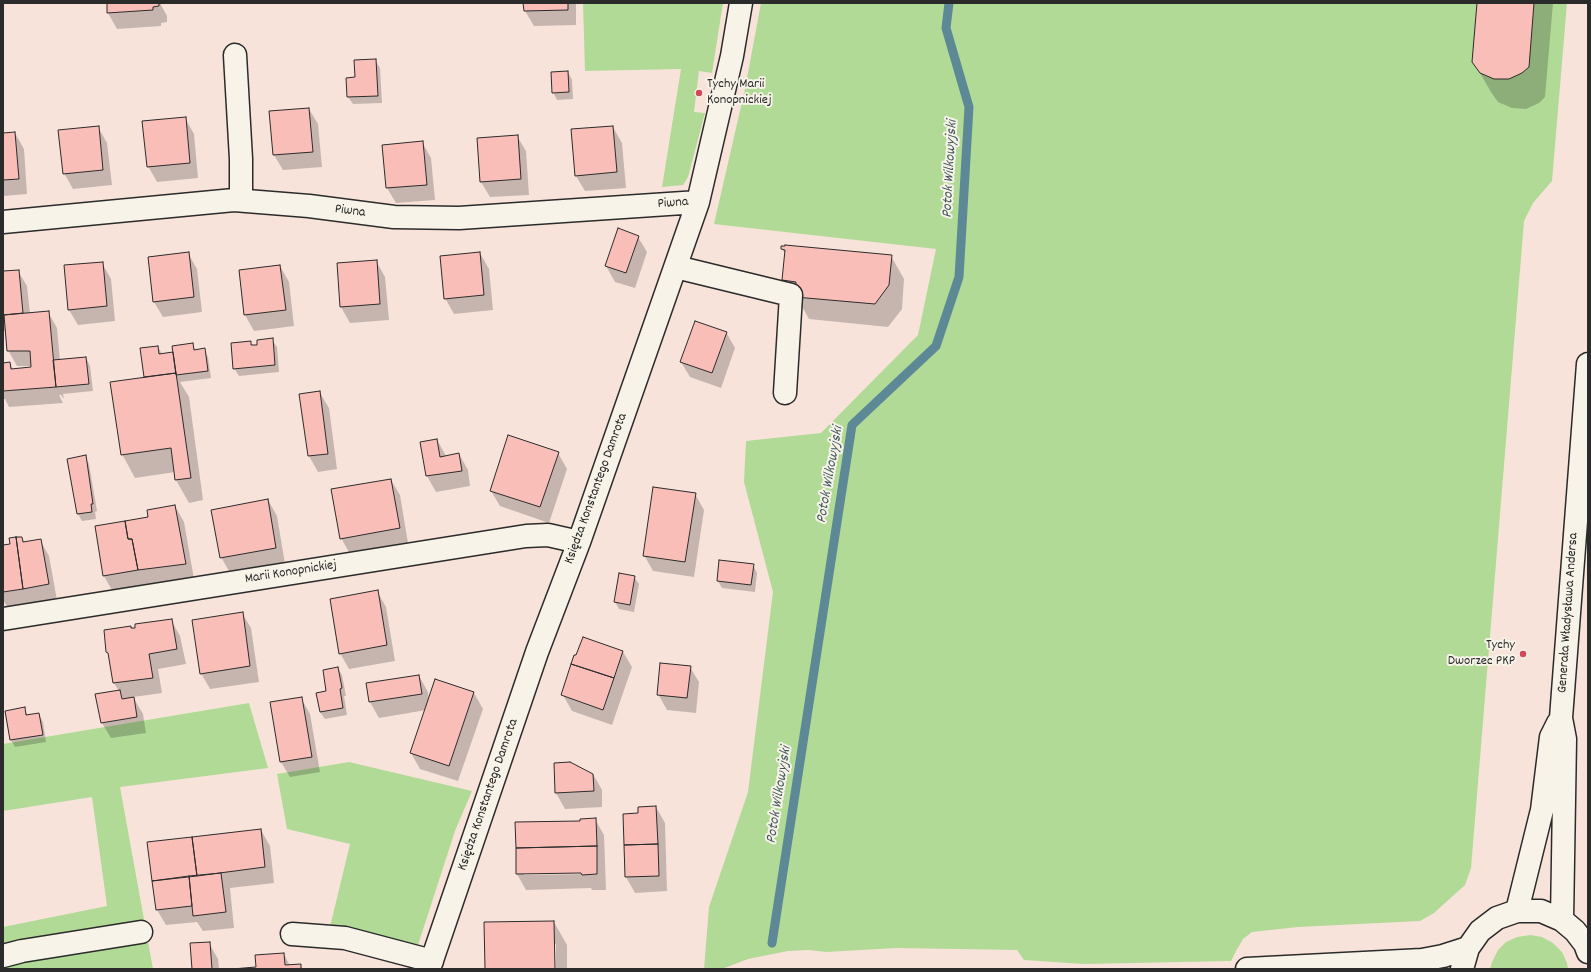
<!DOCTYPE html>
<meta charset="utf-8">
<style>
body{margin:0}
#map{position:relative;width:1591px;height:972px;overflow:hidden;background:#f8e3da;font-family:Dekko,sans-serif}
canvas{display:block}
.frame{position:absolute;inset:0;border:4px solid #2b2b2b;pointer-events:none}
</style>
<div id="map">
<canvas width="1591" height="972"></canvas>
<div class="frame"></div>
</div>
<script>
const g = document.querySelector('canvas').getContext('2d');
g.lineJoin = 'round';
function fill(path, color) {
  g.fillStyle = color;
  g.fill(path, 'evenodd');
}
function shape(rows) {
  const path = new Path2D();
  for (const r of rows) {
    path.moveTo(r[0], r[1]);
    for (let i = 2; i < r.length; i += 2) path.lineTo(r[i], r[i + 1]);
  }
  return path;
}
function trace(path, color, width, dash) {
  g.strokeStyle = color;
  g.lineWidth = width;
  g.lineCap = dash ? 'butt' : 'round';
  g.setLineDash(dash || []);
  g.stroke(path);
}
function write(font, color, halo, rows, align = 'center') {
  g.font = font + ' Dekko,sans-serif';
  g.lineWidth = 4;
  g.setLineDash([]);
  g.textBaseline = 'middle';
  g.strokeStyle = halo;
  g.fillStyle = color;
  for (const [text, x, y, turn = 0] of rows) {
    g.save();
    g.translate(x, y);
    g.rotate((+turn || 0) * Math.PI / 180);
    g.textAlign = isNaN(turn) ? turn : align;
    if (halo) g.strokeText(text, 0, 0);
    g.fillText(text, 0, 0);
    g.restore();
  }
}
fill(shape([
 [583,3,723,3,712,73,699,71,694,112,705,113,688,177,683,185,662,187,681,69,585,71],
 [761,3,1567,3,1552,181,1533,203,1524,221,1471,868,1465,885,1434,913,1420,921,1298,927,1252,932,1243,939,1236,951,1231,961,1083,964,1024,960,1017,950,896,948,826,952,809,950,788,951,748,959,722,969,704,969,709,907,748,792,773,592,744,482,746,441,821,433,918,335,936,249,714,224,745,89],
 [249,703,268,768,120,787,153,969,3,969,3,927,107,906,92,797,3,811,3,744],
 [349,762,472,791,455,831,418,945,330,927,350,844,287,829,277,774],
 [1530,935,1542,937,1553,943,1562,952,1567,963,1568,969,1490,969,1492,962,1498,950,1506,942,1517,937]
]), '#b1da97');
fill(shape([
 [108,3,160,3,167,16,167,22,161,23,161,26,117,29,108,13],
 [524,3,576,3,576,25,534,26,525,11],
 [1478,3,1553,3,1545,97,1539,103,1526,109,1512,108,1498,102,1491,92,1473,61],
 [375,60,380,68,382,103,353,104,348,97,356,78],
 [568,72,572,80,573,99,557,100,553,92],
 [309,109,318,124,322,167,283,170,274,155],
 [185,118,194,134,198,178,157,182,148,166],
 [98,127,107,143,112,185,73,189,64,173],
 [613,127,622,143,626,188,585,191,576,176],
 [15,133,24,149,27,194,3,196,3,134],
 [517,136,526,151,529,195,490,197,481,182],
 [422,142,431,158,435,200,396,203,387,188],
 [638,237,647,252,635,288,615,282,606,266],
 [782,249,891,256,904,279,902,309,888,327,809,319,800,303,797,303,783,280,786,255],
 [188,253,197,269,202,312,163,317,154,302],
 [480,253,489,269,493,310,454,314,445,298],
 [376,261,385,277,389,320,350,323,341,307,338,264],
 [102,263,111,279,115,321,78,325,69,310],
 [280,266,289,282,294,326,254,331,245,315,240,271],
 [18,271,27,286,30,314,48,312,57,328,60,361,86,358,90,366,93,391,63,394,64,399,61,395,59,395,63,403,9,407,5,399,3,399,3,364,10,363,13,370,34,368,34,366,17,366,8,350,6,331,3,331,3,272],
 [726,332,735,348,721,388,690,377,681,362],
 [272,340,277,347,279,372,239,376,234,368,250,342,252,346,258,345],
 [192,344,196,351,204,350,208,357,211,378,180,382,189,397,203,500,189,503,176,480,175,472,135,478,122,454,145,378,141,349,158,347,162,354,174,353],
 [320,393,329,408,337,469,318,472,309,456,300,395],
 [437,440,446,456,459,454,468,470,470,486,436,492,427,476,421,443],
 [558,453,567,469,549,523,500,506,491,491],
 [85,456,89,464,97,511,95,512,96,519,82,521,78,514],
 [391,480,400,495,408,543,350,554,341,538],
 [695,494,704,510,694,577,653,571,644,555],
 [268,500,277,516,285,564,230,573,221,557],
 [175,506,184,522,194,579,113,592,104,576,96,527,149,518],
 [22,538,25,543,40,540,49,556,57,600,8,608,3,600,3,546,11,545],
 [753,565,757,573,755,592,722,588,718,581],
 [634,577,639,584,634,612,619,609,615,602],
 [377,591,386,607,395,661,349,669,340,653],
 [242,613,251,628,259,682,210,689,201,673],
 [171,620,180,636,186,664,158,669,162,693,133,697,143,714,146,733,111,738,102,723,119,691,114,683,109,655,107,652,132,629],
 [623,652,632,667,612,725,572,711,563,695],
 [690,667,699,682,696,713,667,710,658,694],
 [338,668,342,675,346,696,344,696,347,715,325,719,320,712],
 [419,676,428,692,429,701,474,693,483,709,458,781,420,769,411,753,426,710,379,718,370,702,368,684],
 [301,698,310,714,320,772,290,777,281,762],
 [24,708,28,716,39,714,43,722,46,742,15,747,11,740],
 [555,764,593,774,602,790,602,807,565,809,556,793],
 [656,807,665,823,667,891,635,893,626,877,639,814],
 [595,819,604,835,606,890,592,890,591,888,526,890,517,874,516,823,582,822],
 [586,872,586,874,524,875,524,873],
 [261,830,270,846,274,883,230,888,234,928,203,931,197,922,166,925,157,910],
 [554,922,567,945,567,969,556,969,556,944,554,944,554,969,486,969],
 [209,943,218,959,219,969,193,969],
 [284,954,290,966,300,965,303,969,245,969,257,968]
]), '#0003');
trace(shape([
 [772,943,852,425,936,346,959,277,969,107,946,28,949,3]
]), '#5c8995', 9);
const building = shape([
 [107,3,159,3,159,6,153,7,153,10,107,13,107,3],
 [523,3,568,3,568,10,524,11,523,3],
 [1477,3,1534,3,1529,67,1522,73,1509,79,1494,79,1480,73,1472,62,1477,3],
 [376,59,378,96,347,97,346,78,355,77,354,60,376,59],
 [568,71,569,92,552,93,551,72,568,71],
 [309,108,313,152,273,155,269,111,309,108],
 [186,117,190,163,147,167,142,121,186,117],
 [99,126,103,170,63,174,58,130,99,126],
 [613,126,617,172,575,176,571,129,613,126],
 [15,132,19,179,3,180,3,133,15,132],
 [518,135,521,179,480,182,477,138,518,135],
 [423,141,427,185,386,188,382,145,423,141],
 [618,228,639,236,626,273,605,266,618,228],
 [785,245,892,255,889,285,875,304,795,297,796,282,782,280,785,250,781,249,781,246,785,246,785,245],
 [189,252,194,297,153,302,148,257,189,252],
 [480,252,484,295,444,299,440,256,480,252],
 [377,260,380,304,340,307,337,263,377,260],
 [103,262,107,306,68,310,64,265,103,262],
 [280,265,286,310,244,315,239,270,280,265],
 [19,270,23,313,3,315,3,271,19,270],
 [49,311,56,387,3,391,3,363,10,362,11,369,31,367,30,351,7,351,4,315,49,311],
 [695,321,727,332,712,373,680,362,695,321],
 [273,338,275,365,233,369,231,343,251,341,251,345,257,345,257,340,273,338],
 [193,343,194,350,205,348,208,371,176,375,172,346,193,343],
 [158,346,159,354,173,352,176,373,144,377,140,348,158,346],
 [86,357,89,384,56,387,53,360,86,357],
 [176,373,191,478,175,480,171,448,121,455,110,382,176,373],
 [320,391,328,454,308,456,299,394,320,391],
 [508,435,559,452,540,507,490,491,508,435],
 [437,439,440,457,459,453,462,471,426,476,420,442,437,439],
 [86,455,93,504,91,504,92,512,77,514,67,459,86,455],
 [391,479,400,528,340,539,331,489,391,479],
 [653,487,696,493,685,562,643,556,653,487],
 [268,499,276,548,220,558,211,510,268,499],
 [175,505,186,564,138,570,132,539,128,539,125,521,148,517,147,510,175,505],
 [125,521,128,539,132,539,138,570,103,576,95,526,125,521],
 [16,537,22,537,23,542,41,539,49,584,23,589,16,537],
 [16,537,23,589,3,592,3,545,10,544,9,538,16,537],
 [719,560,754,564,751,585,717,581,719,560],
 [619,573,635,576,630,605,614,602,619,573],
 [378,590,387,645,339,654,330,599,378,590],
 [243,612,250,666,200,674,192,620,243,612],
 [172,619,177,649,149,654,153,678,113,683,108,653,106,652,104,630,131,626,131,628,135,628,135,624,172,619],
 [583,637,623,651,614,678,571,664,574,655,576,655,583,637],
 [660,663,691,666,687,698,657,695,660,663],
 [571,664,614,678,603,710,561,695,571,664],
 [338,667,342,688,340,689,343,708,320,712,316,693,326,691,323,670,338,667],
 [419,675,422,694,369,702,366,683,419,675],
 [435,679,474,692,449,766,410,753,435,679],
 [120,690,122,699,134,697,137,717,101,723,95,694,120,690],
 [302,697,312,757,280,762,270,702,302,697],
 [25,707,26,715,39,713,43,735,10,740,5,711,25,707],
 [570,762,593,774,594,791,555,793,554,763,570,762],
 [656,806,658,844,624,845,623,814,638,813,638,807,656,806],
 [596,818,597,846,516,848,515,822,580,821,580,819,596,818],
 [261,829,265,867,197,876,192,837,261,829],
 [192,837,197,876,152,881,147,842,192,837],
 [658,844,659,876,625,877,624,845,658,844],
 [597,846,597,874,582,875,581,873,516,874,516,848,597,846],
 [221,873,226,912,193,916,189,876,221,873],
 [189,876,192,906,156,910,152,881,189,876],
 [554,921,555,969,485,969,484,922,554,921],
 [210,942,212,969,192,969,190,943,210,942],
 [284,953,285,965,301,964,301,969,232,969,256,967,255,955,284,953]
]);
fill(building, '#fabeb8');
trace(building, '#2b2b2b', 1);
const minor = shape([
 [235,55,241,159,241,200],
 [3,222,234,200,309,206,394,217,459,218,698,202],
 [676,267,791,295,785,393],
 [3,619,526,536,548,535,579,542],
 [1517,911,1542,810,1551,737,1558,723],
 [1562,920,1565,739,1561,718,1588,364],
 [292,934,345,938,432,961],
 [3,956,22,951,141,932],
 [429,969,537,652,579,542,698,202,732,56,741,3],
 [1247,969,1422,960,1443,956,1468,948],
 [1462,969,1468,948,1480,931,1497,918,1517,911,1541,911,1562,920,1575,931,1585,944,1588,952]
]);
trace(minor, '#2b2b2b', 25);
trace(minor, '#f7f3e8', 22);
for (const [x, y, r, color] of [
 [699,93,4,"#d1495b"],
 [1523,654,4,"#d1495b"]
]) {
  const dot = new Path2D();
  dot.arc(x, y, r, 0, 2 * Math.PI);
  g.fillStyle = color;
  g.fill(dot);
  trace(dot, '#f7f3e8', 1.5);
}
write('14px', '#2b2b2b', '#f7f3e8', [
 ["Tychy Marii",707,85],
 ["Konopnickiej",707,101],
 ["Tychy",1515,646,"right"],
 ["Dworzec PKP",1515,662,"right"]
], 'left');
write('14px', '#2b2b2b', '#f7f3e8', [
 ["Piwna",673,204,-4],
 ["Piwna",350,212,7],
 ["Księdza Konstantego Damrota",597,489,-70],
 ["Marii Konopnickiej",291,573,-9],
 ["Generała Władysława Andersa",1569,613,-86],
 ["Księdza Konstantego Damrota",489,795,-71]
]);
write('italic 15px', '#435a60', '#f7f3e8', [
 ["Potok Wilkowyjski",951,169,-87],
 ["Potok Wilkowyjski",831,475,-80],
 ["Potok Wilkowyjski",780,795,-81]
]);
</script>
